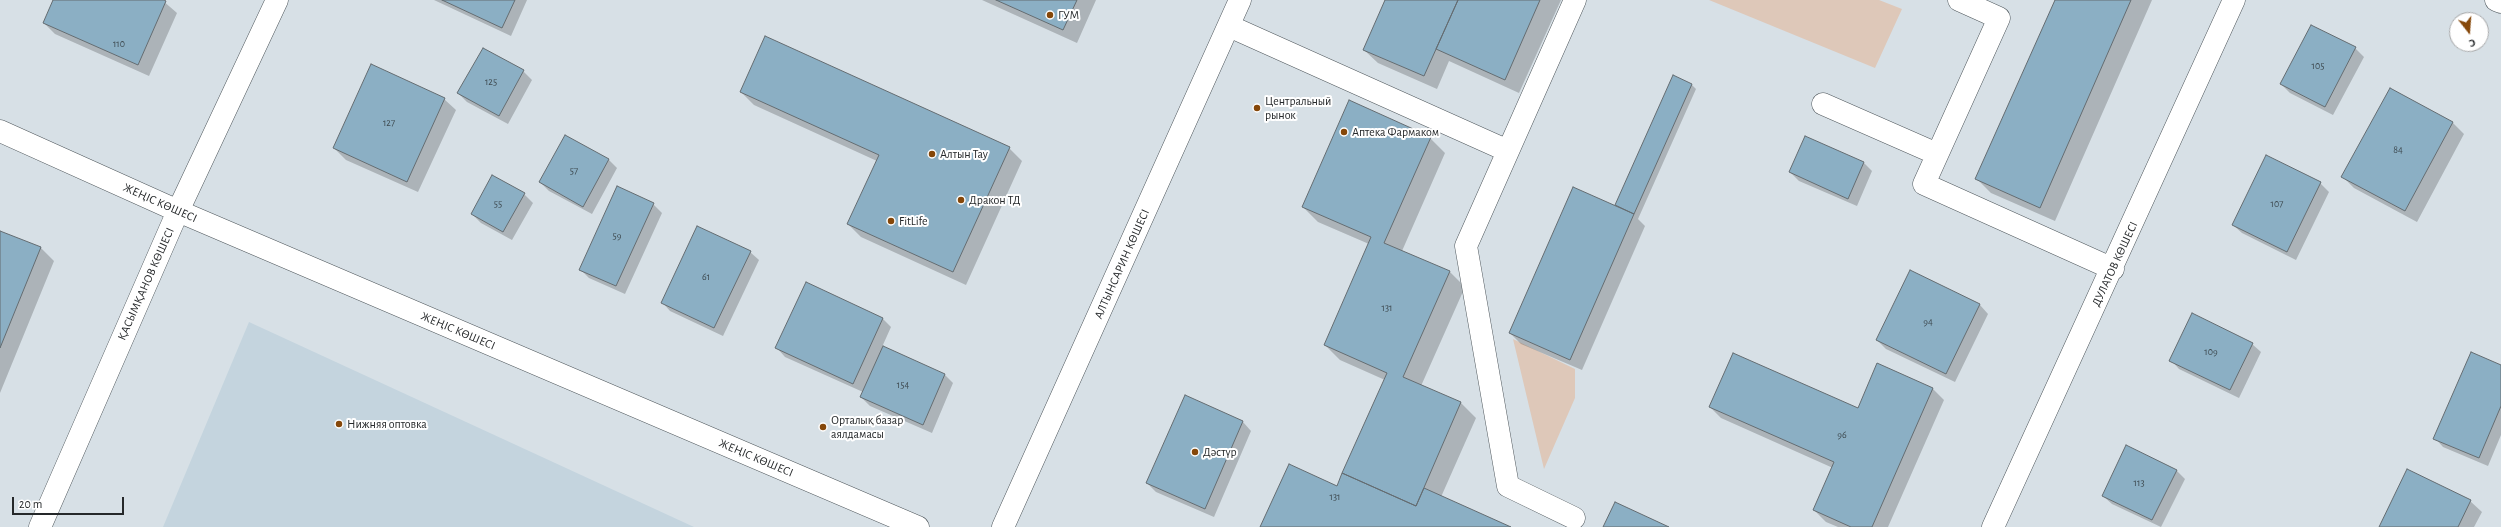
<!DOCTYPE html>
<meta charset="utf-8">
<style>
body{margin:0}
#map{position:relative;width:2501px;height:527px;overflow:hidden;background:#d7e0e6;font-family:"Alegreya Sans",sans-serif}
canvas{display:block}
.north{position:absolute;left:2449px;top:12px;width:40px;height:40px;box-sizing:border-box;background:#fff;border:1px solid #a8a9aa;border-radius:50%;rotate:163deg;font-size:11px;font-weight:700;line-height:16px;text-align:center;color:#25282a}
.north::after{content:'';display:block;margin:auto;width:14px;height:18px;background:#854709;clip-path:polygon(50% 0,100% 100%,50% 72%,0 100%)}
.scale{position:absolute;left:12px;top:497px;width:112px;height:18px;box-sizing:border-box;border:2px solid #25282a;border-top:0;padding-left:5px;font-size:12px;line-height:14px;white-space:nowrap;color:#25282a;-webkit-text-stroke:3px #fff;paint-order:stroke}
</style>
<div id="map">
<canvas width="2501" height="527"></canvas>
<div class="north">С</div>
<div class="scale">20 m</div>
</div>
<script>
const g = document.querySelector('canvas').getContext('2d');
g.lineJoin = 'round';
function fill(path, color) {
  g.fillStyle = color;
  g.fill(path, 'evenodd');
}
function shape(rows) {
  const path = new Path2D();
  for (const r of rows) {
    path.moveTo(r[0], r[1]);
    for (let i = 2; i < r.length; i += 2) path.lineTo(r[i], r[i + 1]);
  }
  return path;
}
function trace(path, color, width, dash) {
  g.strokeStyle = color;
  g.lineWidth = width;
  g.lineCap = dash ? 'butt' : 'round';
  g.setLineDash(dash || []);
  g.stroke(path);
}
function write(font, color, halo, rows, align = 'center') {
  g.font = font + ' "Alegreya Sans",sans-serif';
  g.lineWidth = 4;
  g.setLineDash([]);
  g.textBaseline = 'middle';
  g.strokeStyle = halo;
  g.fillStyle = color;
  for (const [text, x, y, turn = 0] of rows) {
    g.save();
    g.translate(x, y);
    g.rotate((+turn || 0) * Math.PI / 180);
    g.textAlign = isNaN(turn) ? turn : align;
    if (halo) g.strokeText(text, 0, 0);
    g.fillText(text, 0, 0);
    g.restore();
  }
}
fill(shape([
 [249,322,694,527,163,527]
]), '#c4d4de');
fill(shape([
 [1709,0,1879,0,1902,9,1875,68],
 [1513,339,1575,369,1575,398,1544,469]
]), '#dec8b9');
fill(shape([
 [54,0,162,0,177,13,149,76,55,34,44,23],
 [434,0,527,0,511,36],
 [982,0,1096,0,1077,43],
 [1386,0,1561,0,1519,93,1449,61,1437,89,1378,63,1364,50],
 [2056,0,2152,0,2055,221,1991,193,1977,179],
 [2355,48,2364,57,2333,115,2290,93,2281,84],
 [483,49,523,71,532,80,508,124,467,102,458,93],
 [1691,84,1696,89,1638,219,1645,226,1582,370,1521,344,1510,333,1619,208,1616,205],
 [2391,89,2453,123,2464,134,2417,222,2354,188,2343,177],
 [741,92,1009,148,1022,161,966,285,861,237,848,224,877,161,754,105],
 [444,99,456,110,418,192,346,160,334,148],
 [566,136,609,160,617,168,592,214,549,191,540,182],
 [1430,138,1445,153,1402,251,1450,272,1465,287,1421,386,1461,403,1476,418,1441,497,1509,527,1261,527,1337,487,1385,380,1340,360,1325,345,1369,244,1318,222,1303,207],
 [1864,163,1872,171,1857,206,1799,181,1790,172],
 [2320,183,2329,192,2296,260,2242,233,2233,225],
 [524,194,533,203,512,240,481,223,472,214],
 [653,204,662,213,625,294,589,278,580,269],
 [0,232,41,248,54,261,0,393],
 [750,252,759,260,723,336,670,311,662,302],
 [1911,271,1980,305,1988,314,1955,382,1886,349,1877,340],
 [883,319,891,327,882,347,945,375,953,383,932,433,870,406,861,397,863,392,785,357,777,348],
 [2252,344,2261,352,2239,398,2179,369,2171,360],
 [1878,365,1933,389,1944,400,1888,527,1838,527,1826,522,1814,510,1833,468,1721,418,1710,407,1858,409],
 [2501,366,2501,435,2488,466,2443,447,2435,438],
 [1185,397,1243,422,1251,431,1214,517,1156,492,1147,483],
 [2176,470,2185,479,2161,527,2112,504,2103,496],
 [2470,501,2482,512,2474,527,2380,527]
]), '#0003');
const building = shape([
 [53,0,164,0,166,1,138,65,43,23,53,0],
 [442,0,515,0,502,28,442,0],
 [996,0,1077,0,1063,30,996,0],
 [1385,0,1458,0,1424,76,1363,50,1385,0],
 [1458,0,1540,0,1505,80,1436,49,1458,0],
 [2055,0,2131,0,2040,208,1975,179,2055,0],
 [2311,25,2356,47,2325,107,2280,84,2311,25],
 [765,36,1010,147,953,272,847,224,879,155,740,92,765,36],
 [483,48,524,70,499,116,457,93,483,48],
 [371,64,445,98,407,182,333,148,371,64],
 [1673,75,1692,84,1634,214,1615,205,1673,75],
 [2390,88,2453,122,2405,211,2341,177,2390,88],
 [1349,100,1431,137,1384,243,1450,271,1403,377,1461,402,1416,506,1342,473,1387,373,1324,345,1371,237,1302,207,1349,100],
 [565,135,609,159,583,207,539,182,565,135],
 [1805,136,1864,162,1848,199,1789,172,1805,136],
 [2266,155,2321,182,2287,252,2232,225,2266,155],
 [492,175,525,193,503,232,471,214,492,175],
 [617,186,654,203,616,286,579,270,617,186],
 [1573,187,1634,214,1570,360,1509,333,1573,187],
 [697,226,751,251,714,328,661,303,697,226],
 [0,231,41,247,0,348,0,231],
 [1910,270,1980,304,1946,374,1876,340,1910,270],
 [806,282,883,318,853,384,775,348,806,282],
 [2192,313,2253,343,2230,390,2169,361,2192,313],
 [883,346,945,374,923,425,860,397,883,346],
 [2471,352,2501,365,2501,406,2479,458,2433,439,2471,352],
 [1733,353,1858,408,1877,363,1933,388,1872,527,1851,527,1813,510,1834,462,1709,407,1733,353],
 [1185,395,1243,421,1205,509,1146,483,1185,395],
 [2126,445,2177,470,2152,520,2102,496,2126,445],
 [1289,464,1337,486,1342,473,1416,506,1424,488,1511,527,1260,527,1289,464],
 [2407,469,2471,500,2458,527,2379,527,2407,469],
 [1615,502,1669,527,1603,527,1615,502]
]);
fill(building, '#8bafc4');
trace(building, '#646c71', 1);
const minor = shape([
 [1959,0,1999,18,1924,184,2113,269],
 [2496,0,2501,2],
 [1229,26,1508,151],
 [1823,104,1937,154],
 [0,131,178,211,918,527],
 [1574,518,1508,486,1466,246,1575,0],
 [40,527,178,211,277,0],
 [1003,527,1240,0],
 [1993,527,2234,0]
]);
trace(minor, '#4f575c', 23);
trace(minor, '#fff', 22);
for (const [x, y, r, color] of [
 [1050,15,4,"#854709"],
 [1257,108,4,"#854709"],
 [1344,132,4,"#854709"],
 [932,154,4,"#854709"],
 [961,200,4,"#854709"],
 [891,221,4,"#854709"],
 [339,424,4,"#854709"],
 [823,427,4,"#854709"],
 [1195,452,4,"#854709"]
]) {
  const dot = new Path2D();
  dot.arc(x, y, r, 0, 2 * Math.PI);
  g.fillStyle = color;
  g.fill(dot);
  trace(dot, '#fff', 1.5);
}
write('10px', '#3e4a50', null, [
 ["110",119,44],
 ["105",2318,66],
 ["125",491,82],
 ["127",389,123],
 ["84",2398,150],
 ["57",574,171],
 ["55",498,204],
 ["107",2277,204],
 ["59",617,236],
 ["61",706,277],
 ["131",1387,308],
 ["94",1928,322],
 ["109",2211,352],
 ["154",903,385],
 ["96",1842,435],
 ["113",2139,483],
 ["131",1335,497]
]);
write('12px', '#25282a', '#fff', [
 ["ГУМ",1058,15],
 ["Центральный",1265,101],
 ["рынок",1265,115],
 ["Аптека Фармаком",1352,132],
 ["Алтын Тау",940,154],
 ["Дракон ТД",969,200],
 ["FitLife",899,221],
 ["Орталық базар",831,420],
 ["аялдамасы",831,434],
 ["Нижняя оптовка",347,424],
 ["Дәстүр",1203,452]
], 'left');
write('12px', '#25282a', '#fff', [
 ["ЖЕҢІС КӨШЕСІ",160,203,24],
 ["АЛТЫНСАРИН КӨШЕСІ",1122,264,-66],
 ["ДУЛАТОВ КӨШЕСІ",2115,264,-65],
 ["ҚАСЫМҚАНОВ КӨШЕСІ",146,284,-66],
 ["ЖЕҢІС КӨШЕСІ",458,331,23],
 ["ЖЕҢІС КӨШЕСІ",756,458,23]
]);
</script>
